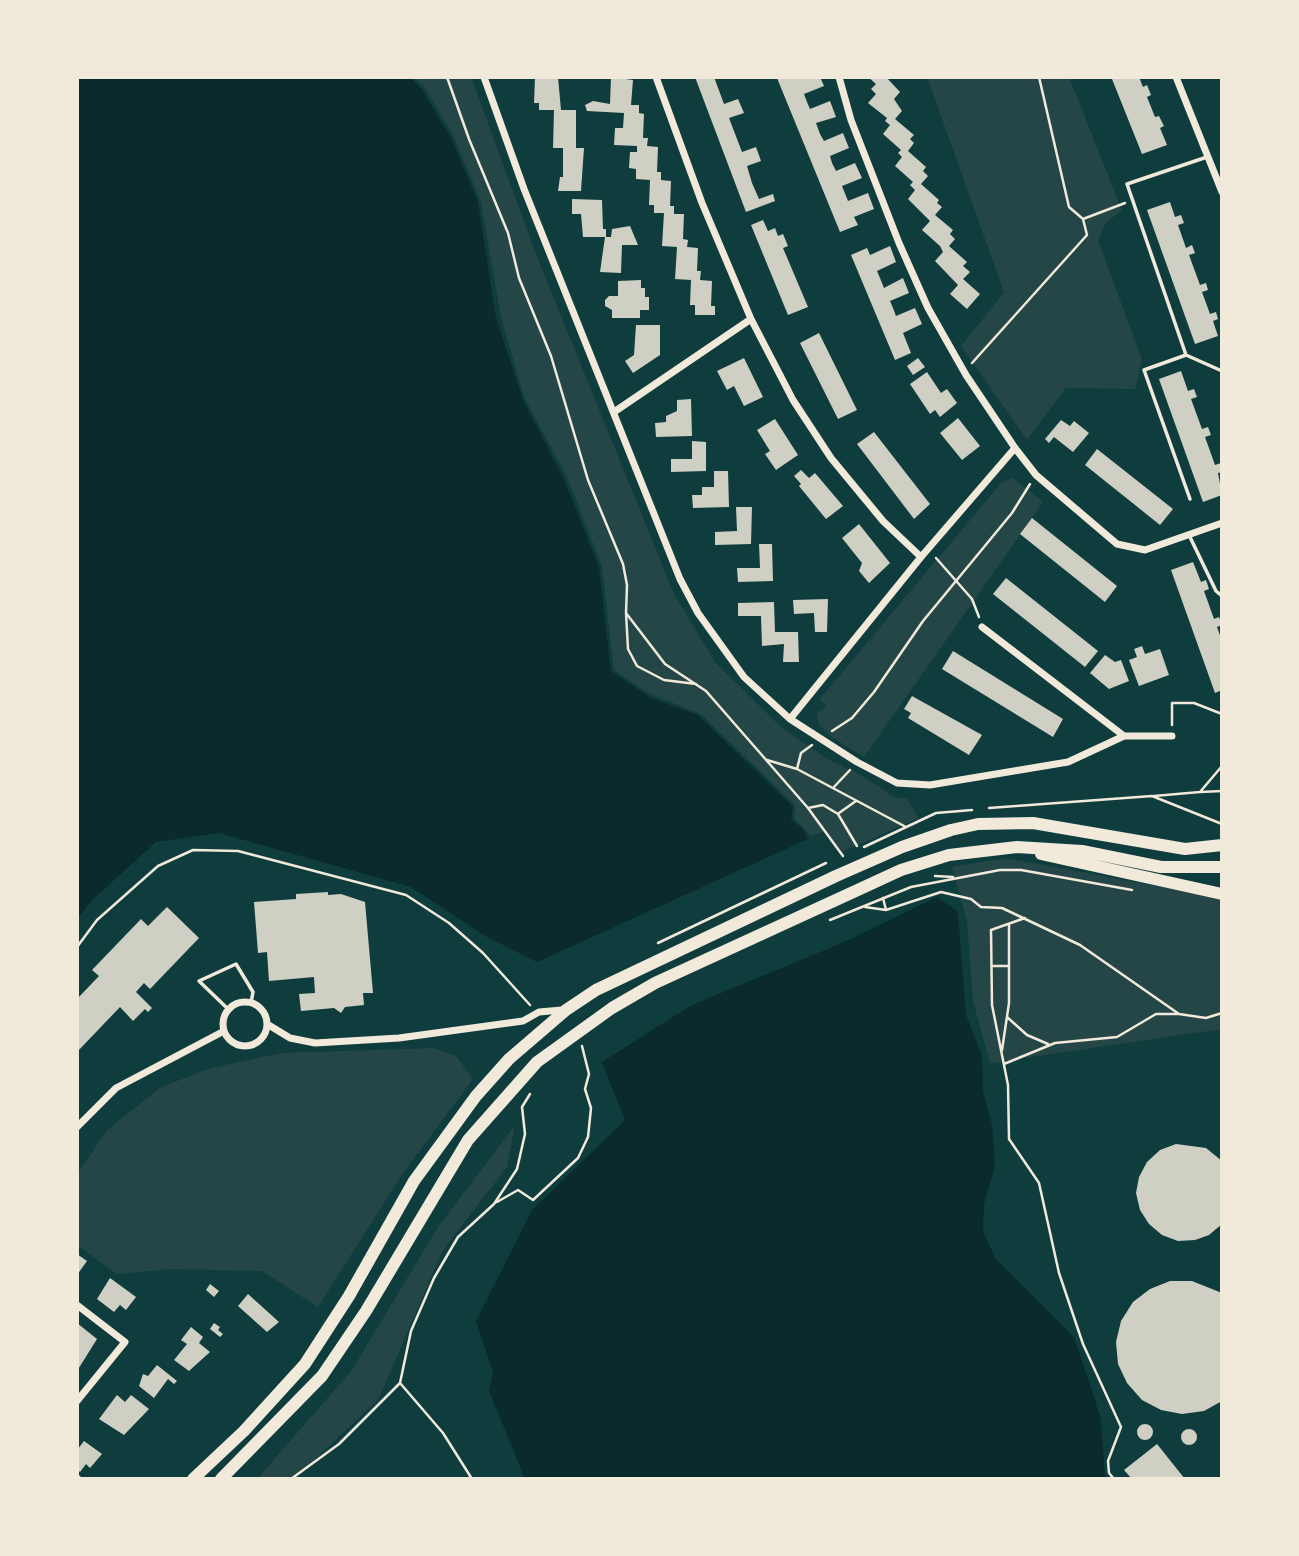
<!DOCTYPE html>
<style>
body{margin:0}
#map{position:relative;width:1299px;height:1556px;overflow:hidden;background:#0f3d3e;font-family:"PT Sans Narrow",sans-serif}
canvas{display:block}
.frame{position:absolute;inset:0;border:79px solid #f1e9da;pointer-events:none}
</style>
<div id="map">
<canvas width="1299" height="1556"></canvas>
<div class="frame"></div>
</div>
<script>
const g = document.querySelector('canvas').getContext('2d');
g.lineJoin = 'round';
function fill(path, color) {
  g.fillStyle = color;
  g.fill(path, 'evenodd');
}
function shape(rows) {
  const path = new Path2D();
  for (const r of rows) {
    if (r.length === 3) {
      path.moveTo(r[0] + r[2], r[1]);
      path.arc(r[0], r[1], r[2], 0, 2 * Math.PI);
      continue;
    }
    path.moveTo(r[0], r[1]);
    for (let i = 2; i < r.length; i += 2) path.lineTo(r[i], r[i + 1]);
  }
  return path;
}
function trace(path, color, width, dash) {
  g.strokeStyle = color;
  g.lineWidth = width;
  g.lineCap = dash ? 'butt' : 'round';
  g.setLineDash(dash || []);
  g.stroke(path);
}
fill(shape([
 [414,77,471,77,536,254,674,594,715,662,781,727,827,759,863,776,894,797,907,799,919,818,842,852,826,831,811,836,794,818,795,805,701,714,650,694,614,670,602,566,567,477,525,399,501,318,481,202,453,135,425,88],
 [927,77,1069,77,1122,210,1106,223,1098,240,1142,360,1135,389,1066,388,1027,440,961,346,1004,292],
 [1013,478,1043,502,864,757,833,738,819,725,817,712,823,710,826,704,819,700,1002,482],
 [1006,858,1222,898,1222,1029,990,1063,973,1001,967,921,952,867],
 [434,1048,456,1056,473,1079,403,1173,318,1307,262,1271,169,1269,117,1274,77,1245,77,1175,107,1130,161,1087,211,1068,281,1053],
 [515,1125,507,1167,443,1250,378,1400,294,1479,257,1479,352,1370,438,1227]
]), '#244646');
fill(shape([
 [77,77,410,77,423,91,450,136,478,202,496,318,523,400,564,479,599,567,611,671,651,698,698,715,793,807,791,819,803,829,808,839,537,962,487,937,411,887,219,833,156,842,91,901,77,919],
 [937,897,958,912,966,1015,982,1056,983,1091,992,1125,995,1166,984,1204,983,1231,995,1258,1074,1337,1101,1419,1105,1479,525,1479,489,1391,493,1372,476,1321,532,1210,625,1120,602,1062,692,1005,842,943]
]), '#0a2a2b');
fill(shape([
 [535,77,558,77,561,110,576,110,576,148,584,148,581,191,558,191,560,177,563,177,563,148,553,148,554,110,539,110,539,103,534,103],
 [611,77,633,80,631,105,639,105,639,113,644,114,643,138,648,138,647,146,658,147,657,172,661,172,661,180,671,181,670,206,674,206,674,214,684,214,683,239,688,240,687,247,698,248,697,271,701,271,700,280,712,281,711,306,715,306,715,315,695,315,695,305,690,305,691,280,675,279,677,247,662,246,664,213,654,213,654,205,649,205,650,180,636,179,636,169,629,168,630,152,637,152,637,146,614,145,615,128,623,128,624,113,587,111,585,105,593,101,610,104],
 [695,77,714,77,724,104,738,99,744,113,729,118,742,152,756,147,761,161,747,166,752,183,759,199,773,194,775,201,746,212],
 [780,77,820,77,824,86,804,94,807,102,810,109,830,101,836,117,816,123,820,134,824,141,843,133,849,148,830,156,832,163,836,171,855,163,862,178,842,186,848,201,868,193,874,209,854,217,858,225,840,232,777,78],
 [868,77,886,77,900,92,894,99,902,111,895,119,914,135,910,139,914,143,908,151,926,167,923,171,928,176,921,184,939,200,937,203,942,207,935,215,953,230,950,234,955,239,949,246,967,262,963,266,970,272,963,279,980,294,967,309,950,294,958,285,935,261,943,252,940,246,922,230,930,221,908,199,915,190,910,185,913,182,895,166,902,157,898,153,901,150,883,134,890,125,885,121,887,118,868,103,876,94,871,89,876,84],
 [1118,77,1139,77,1143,87,1147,85,1151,95,1147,97,1155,117,1159,116,1164,126,1160,128,1167,145,1142,154,1112,79],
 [572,199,602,200,603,229,606,229,606,237,611,237,612,229,630,226,638,245,622,245,621,273,600,272,605,237,583,237,581,214,572,214],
 [1170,202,1175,217,1181,215,1184,223,1178,225,1186,248,1192,245,1195,253,1189,255,1200,285,1206,283,1208,290,1202,292,1210,314,1216,312,1218,319,1213,321,1218,336,1195,344,1147,210],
 [763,220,768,231,775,228,778,236,783,234,788,246,783,248,808,307,788,315,751,225],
 [890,246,896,262,877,271,880,278,884,288,903,278,909,293,890,301,893,308,896,316,915,308,922,324,903,333,911,353,895,360,851,255,867,248,870,255],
 [641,280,641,288,645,288,645,297,649,297,649,310,640,310,640,318,612,318,612,310,605,306,605,300,609,296,618,296,618,281],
 [636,325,660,325,660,355,633,373,625,361,634,355],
 [819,333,857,410,838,419,800,343],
 [744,358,763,397,744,406,734,386,727,390,717,371],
 [918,358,925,367,913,375,907,366],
 [1181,371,1188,391,1194,389,1197,397,1191,399,1202,429,1208,427,1211,435,1205,437,1215,465,1221,463,1222,466,1222,472,1218,473,1222,495,1203,502,1159,379],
 [927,372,941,393,947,389,957,403,940,417,935,410,930,414,910,384],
 [691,399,692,436,656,437,655,423,666,422,666,416,677,411,677,400],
 [958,418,980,446,962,460,940,433],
 [775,419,798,455,776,470,765,454,770,451,757,430],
 [1061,420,1070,426,1074,421,1089,433,1073,452,1054,437,1049,443,1045,439],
 [874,432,930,504,914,519,857,444],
 [692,441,706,442,706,471,671,472,671,459,692,459],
 [1097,449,1173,509,1160,525,1085,465],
 [801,470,809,478,815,473,843,506,826,519,799,486,801,484,794,476],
 [714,471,728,471,729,507,693,508,692,495,702,495,702,487,714,487],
 [736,507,752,507,751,544,715,545,715,532,737,531],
 [1032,518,1117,586,1105,602,1020,534],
 [859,524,890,563,869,583,859,571,862,563,842,538],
 [759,544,772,544,773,581,738,582,737,568,760,568],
 [1193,562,1201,582,1206,580,1209,589,1204,591,1214,619,1219,617,1222,625,1217,627,1222,641,1222,690,1215,693,1171,570],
 [1006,578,1098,651,1085,667,993,594],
 [828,599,827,632,815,632,814,613,794,614,793,600],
 [774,602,775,632,798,632,799,662,783,662,784,644,762,646,761,616,738,616,738,603],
 [1142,646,1145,654,1160,649,1169,675,1139,686,1129,660,1137,657,1134,649],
 [953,651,1063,719,1053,737,942,669],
 [1105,655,1115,662,1121,660,1129,681,1109,689,1090,673],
 [912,696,982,735,969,755,908,718,911,713,904,709],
 [328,892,328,895,341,894,365,902,373,993,363,993,364,1005,345,1007,341,1013,334,1008,301,1011,299,994,315,993,314,977,269,981,267,952,258,953,254,902,296,899,296,894],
 [167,907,199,938,150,989,144,983,136,992,152,1008,148,1012,145,1009,133,1021,120,1007,77,1052,77,999,99,976,92,970,141,919,148,926],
 [1176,1144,1206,1148,1222,1161,1222,1224,1209,1235,1195,1240,1178,1241,1162,1235,1149,1224,1140,1210,1136,1193,1139,1177,1147,1162,1160,1150],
 [77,1254,87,1261,77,1275],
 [110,1278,136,1297,126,1310,120,1305,114,1312,97,1299],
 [1170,1281,1192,1281,1222,1293,1222,1401,1204,1411,1182,1414,1161,1410,1142,1400,1127,1383,1118,1364,1116,1342,1121,1321,1133,1302,1150,1289],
 [210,1284,219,1291,214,1297,206,1290],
 [248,1294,279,1322,267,1332,238,1306],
 [77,1323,97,1339,77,1371],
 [214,1323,220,1327,218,1330,223,1334,220,1337,210,1329],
 [191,1327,203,1337,199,1343,210,1352,189,1371,174,1360,187,1344,181,1340],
 [157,1365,177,1381,174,1384,168,1379,154,1398,139,1386,143,1374,148,1376],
 [117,1395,125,1402,131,1395,149,1409,124,1435,99,1419],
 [1145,1432,8],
 [1189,1437,8],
 [84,1441,102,1454,90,1468,86,1464,80,1472,77,1469,77,1450],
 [1157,1444,1185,1479,1132,1479,1124,1470]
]), '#cfcfc3');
trace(shape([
 [447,77,469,139,508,233,519,278,551,356,588,480,623,564,627,585,626,613,665,664,706,691,808,808,823,805,838,814,857,846],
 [1039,77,1069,207,1083,219,1125,203],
 [972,363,1087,235,1083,219],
 [936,558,972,599,979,617],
 [626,613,628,649,637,666,664,680,696,684],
 [1172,725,1172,703,1194,703,1222,714],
 [832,731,852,718,874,692,923,621,1012,513,1030,484],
 [767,760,797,769,906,827],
 [797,769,801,753,812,745],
 [833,788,850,770],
 [1200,792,1222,791],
 [1154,796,1200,792,1222,766],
 [808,808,843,856],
 [989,808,1152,796,1222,824],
 [839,813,856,801],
 [864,847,936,813,972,810],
 [935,876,953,877],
 [883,898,886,910,941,892,971,899,981,907,1002,908,1080,945,1179,1014,1206,1018,1222,1013],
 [865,907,886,910],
 [1025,918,991,930,992,1005,1008,1085,1009,1139,1039,1183,1059,1273,1083,1344,1121,1427,1108,1461,1109,1473,1114,1479],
 [830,920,911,887,1000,870,1021,870,1132,890],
 [658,943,826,863],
 [77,947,97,920,158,866,193,850,238,851,406,895,449,923,483,953,530,1005],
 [992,966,1009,966],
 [1007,1017,1027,1035,1048,1044],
 [1002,1050,1009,1003,1009,924],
 [1004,1064,1055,1043,1117,1037,1156,1014,1179,1014],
 [497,1202,518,1190,533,1200,578,1158,588,1137,591,1108,585,1089,589,1074,582,1046],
 [77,1475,81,1479],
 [291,1479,339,1444,400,1383],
 [472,1479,443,1433,400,1383,411,1331,434,1278,458,1237,494,1204,517,1169,525,1134,522,1107,530,1094]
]), '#f1e9da', 2.5);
trace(shape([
 [1207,157,1127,184,1186,355,1222,371],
 [1186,355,1144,370,1190,499],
 [1189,535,1216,591,1222,596],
 [228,1009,199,981,236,964,253,992,251,1003]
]), '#f1e9da', 3.5);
trace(shape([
 [484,77,524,189,680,579,698,613,744,677,790,719,857,762,897,783,930,785,1068,762,1124,736,1172,736],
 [656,77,702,203,751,319,793,400,831,458,883,521,921,557],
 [1176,77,1222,192],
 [614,412,751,319],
 [1015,448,1036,475,1117,544,1145,550,1222,523],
 [982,627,1124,736],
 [790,719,921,557,1015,448,966,375,928,308,899,243,851,120,839,77],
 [245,1024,22],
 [267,1024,290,1038,315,1043,399,1038,523,1021,539,1012,562,1010],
 [77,1127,116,1088,224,1031],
 [77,1305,125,1342,77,1401]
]), '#f1e9da', 7);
trace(shape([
 [1041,854,1222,894],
 [193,1479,244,1431,305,1364,349,1296,414,1181,476,1096,509,1059,566,1010,596,990,836,876,902,847,951,830,978,824,1033,823,1185,849,1222,845],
 [221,1479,322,1376,366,1311,468,1140,537,1062,612,1008,655,983,849,894,901,870,949,855,1017,847,1082,851,1161,867,1222,867]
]), '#f1e9da', 12);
</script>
